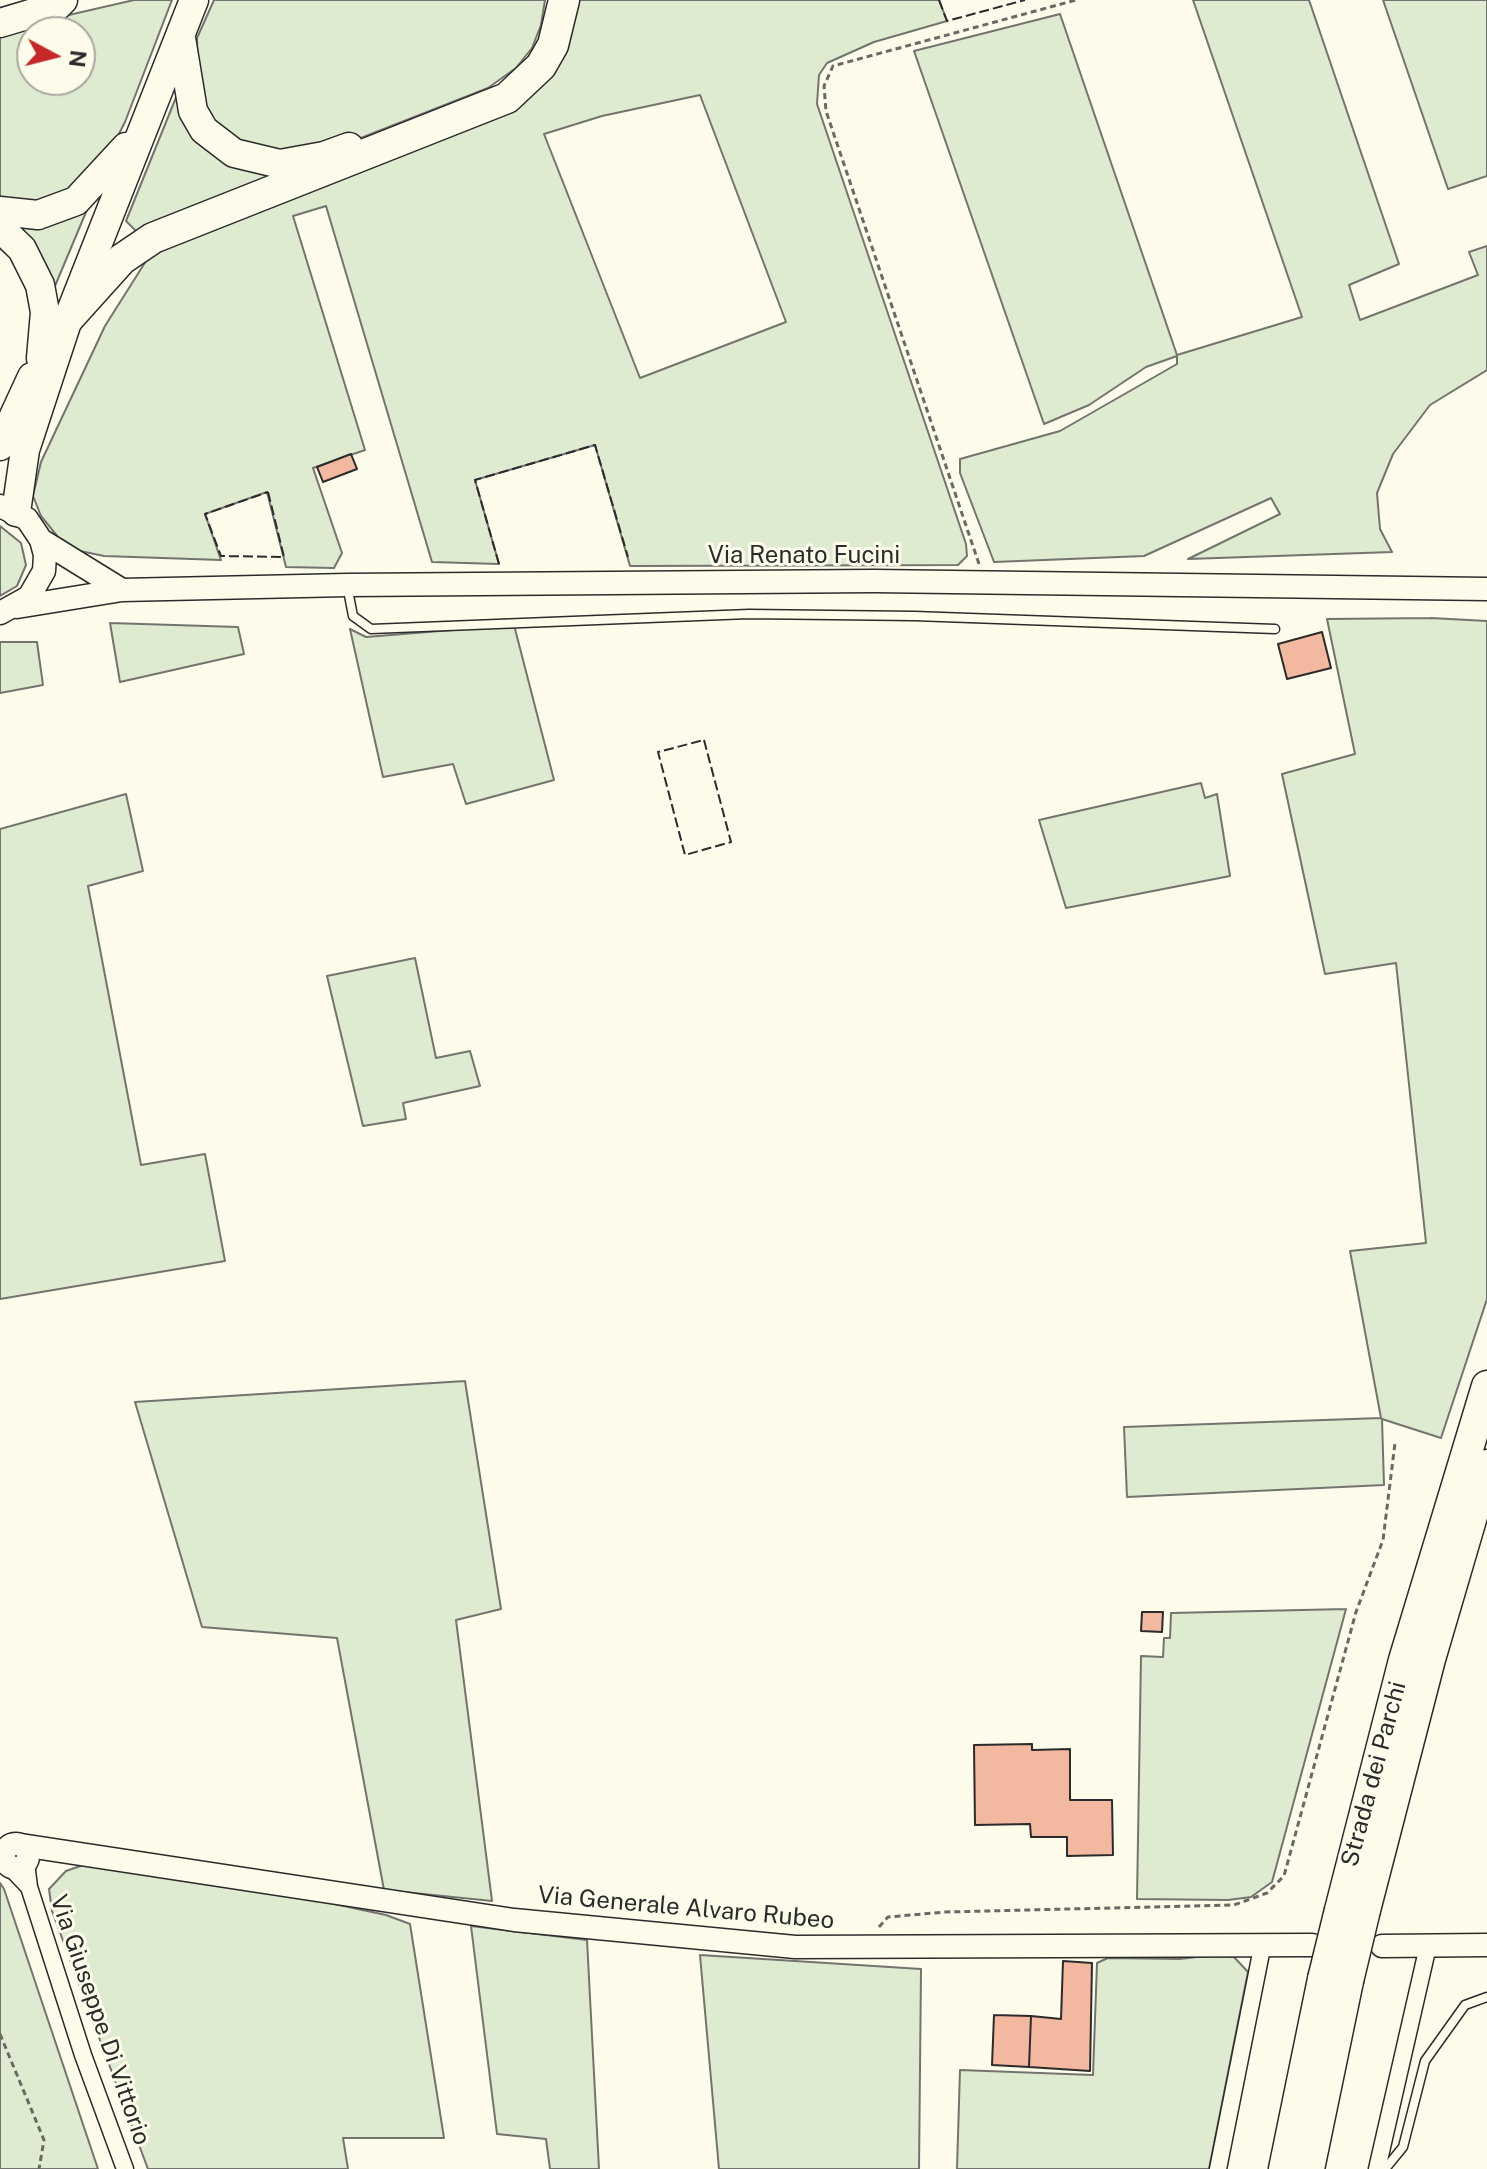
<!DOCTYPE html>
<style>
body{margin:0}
#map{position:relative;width:1487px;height:2169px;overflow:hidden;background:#fdfbea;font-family:"Public Sans",sans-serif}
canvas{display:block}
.north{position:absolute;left:16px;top:16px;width:80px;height:80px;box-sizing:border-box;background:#fdfbea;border:2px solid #a9a89e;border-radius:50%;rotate:97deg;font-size:22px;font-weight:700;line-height:32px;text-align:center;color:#2b2b2b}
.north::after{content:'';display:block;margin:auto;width:28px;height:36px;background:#c62828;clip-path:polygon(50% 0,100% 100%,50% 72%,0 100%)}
</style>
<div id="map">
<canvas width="1487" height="2169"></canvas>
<div class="north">N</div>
</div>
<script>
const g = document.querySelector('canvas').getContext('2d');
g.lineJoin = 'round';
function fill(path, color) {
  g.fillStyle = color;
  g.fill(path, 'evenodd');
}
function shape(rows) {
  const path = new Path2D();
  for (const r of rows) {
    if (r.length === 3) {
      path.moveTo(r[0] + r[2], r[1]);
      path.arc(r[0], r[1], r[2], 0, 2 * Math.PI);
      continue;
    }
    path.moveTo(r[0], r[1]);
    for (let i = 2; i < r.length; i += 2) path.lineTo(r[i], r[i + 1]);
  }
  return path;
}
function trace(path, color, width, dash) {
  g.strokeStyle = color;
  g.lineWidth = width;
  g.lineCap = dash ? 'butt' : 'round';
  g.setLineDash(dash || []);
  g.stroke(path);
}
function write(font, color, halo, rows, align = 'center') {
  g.font = font + ' "Public Sans",sans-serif';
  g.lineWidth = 6;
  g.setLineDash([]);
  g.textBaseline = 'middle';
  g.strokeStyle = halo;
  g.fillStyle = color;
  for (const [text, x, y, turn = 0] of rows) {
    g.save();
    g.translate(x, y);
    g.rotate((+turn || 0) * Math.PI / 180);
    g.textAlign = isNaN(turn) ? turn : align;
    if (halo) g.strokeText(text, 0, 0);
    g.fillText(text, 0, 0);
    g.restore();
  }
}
const green = shape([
 [134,0,172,0,125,122,103,165,60,202,0,205,0,35,21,26,134,0],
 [32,32,80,32,80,80,32,80,32,32],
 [214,0,545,0,541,25,532,48,516,68,488,88,343,145,257,154,217,128,198,93,197,38,214,0],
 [572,0,939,0,947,21,874,42,827,63,819,75,817,104,966,544,967,556,958,565,630,566,595,445,475,480,499,564,432,562,326,206,293,216,365,450,313,468,342,553,334,568,286,567,267,492,205,514,221,560,104,556,80,551,58,537,41,516,33,496,41,462,105,326,146,261,177,237,484,122,572,0],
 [700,95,786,322,640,378,544,134,602,116,700,95],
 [1193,0,1309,0,1399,264,1349,285,1360,320,1478,275,1469,252,1487,246,1487,370,1430,405,1393,454,1377,493,1380,529,1392,552,1188,559,1280,514,1271,498,1144,556,994,562,960,473,960,459,1060,431,1177,364,1177,356,1146,367,1089,405,1044,424,914,51,1060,14,1177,355,1302,317,1193,0],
 [1383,0,1487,0,1487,176,1448,189,1383,0],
 [179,90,182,98,277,174,139,234,126,221,179,90],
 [89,205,55,286,33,241,18,227,89,205],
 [0,526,21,543,26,565,17,586,0,596,0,526],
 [1431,618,1487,621,1487,1299,1441,1438,1382,1419,1384,1485,1127,1497,1124,1427,1381,1418,1350,1251,1426,1243,1396,963,1325,974,1282,774,1355,754,1327,619,1431,618],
 [110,623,238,627,244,654,120,682,110,623],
 [514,625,554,780,466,804,453,764,383,777,350,629,366,637,514,625],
 [0,642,37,642,43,685,0,693,0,642],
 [1201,783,1205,798,1217,794,1230,876,1066,908,1039,820,1201,783],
 [126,794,143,871,88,886,141,1165,205,1154,225,1261,0,1299,0,829,126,794],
 [415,958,436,1058,470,1051,480,1086,403,1103,406,1119,363,1126,327,976,415,958],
 [465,1381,501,1609,456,1620,492,1901,384,1890,337,1638,202,1627,135,1402,465,1381],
 [1346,1609,1272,1882,1251,1897,1228,1900,1137,1899,1141,1656,1163,1657,1164,1638,1170,1638,1171,1613,1346,1609],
 [92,1862,306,1898,386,1915,410,1924,444,2138,343,2138,348,2169,148,2169,52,1911,49,1889,66,1871,92,1862],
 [0,1883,4,1889,98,2169,0,2169,0,1883],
 [471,1926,587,1940,599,2169,550,2169,546,2139,497,2134,471,1926],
 [700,1955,921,1969,919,2169,719,2169,700,1955],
 [1213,1955,1234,1957,1248,1972,1209,2169,957,2169,960,2070,1093,2075,1097,1963,1108,1958,1180,1959,1213,1955]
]);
fill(green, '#deebd1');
trace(green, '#74746e', 2);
const building = shape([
 [351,454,357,469,323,482,317,467,351,454],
 [1322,632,1331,668,1287,679,1278,644,1322,632],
 [1142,1612,1163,1612,1162,1632,1141,1631,1142,1612],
 [1032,1744,1032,1750,1070,1749,1070,1800,1112,1800,1113,1855,1067,1856,1067,1837,1031,1837,1030,1824,975,1825,974,1745,1032,1744],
 [1063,1961,1092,1963,1090,2071,1029,2067,1031,2016,1061,2019,1063,1961],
 [994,2015,1031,2016,1029,2067,992,2065,994,2015]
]);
fill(building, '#f2b8a0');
trace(building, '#2b2b2b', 2);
const service = shape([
 [347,585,353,616,371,629,749,614,914,616,1275,629],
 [1385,2169,1403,2147,1425,2061,1465,2005,1487,1997]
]);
const minor = shape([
 [26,1863,29,1887,83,2055,125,2169],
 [9,1866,28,1886],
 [1218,2169,1263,1943],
 [1377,2169,1428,1946]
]);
const tertiary = shape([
 [0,506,27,519,41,540,45,555,44,571,29,597,0,613],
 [41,540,122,590],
 [17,607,122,590,347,585,874,581,1487,589],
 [16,1856,12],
 [21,1845,514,1920,795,1947,1312,1945],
 [1382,1946,1487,1945]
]);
const trunk = shape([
 [0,23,57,6,63,0],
 [181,38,193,111,204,130,234,153,280,164,324,156,349,147],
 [0,211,38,215,76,201,126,147],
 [0,228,22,249,40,285,45,312,41,358],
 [0,446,32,377],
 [16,512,25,450,68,319,194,0]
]);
const motorway = shape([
 [68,319,122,259,153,238,507,98,541,66,553,45,564,0],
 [1340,1910,1404,1660,1487,1386],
 [1365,1910,1430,1659,1487,1465],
 [1284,2169,1323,1979],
 [1309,2169,1348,1981]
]);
trace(service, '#2b2b2b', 11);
trace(minor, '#2b2b2b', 19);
trace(tertiary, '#2b2b2b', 25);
trace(trunk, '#2b2b2b', 31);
trace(motorway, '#2b2b2b', 33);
trace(shape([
 [979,564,826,111,824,86,833,66,1076,0],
 [879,1927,888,1917,945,1912,1234,1905,1267,1893,1284,1876,1356,1612,1383,1540,1395,1443],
 [0,2034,44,2140,39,2169]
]), '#6a6964', 3, [6, 4]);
trace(service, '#fdfbea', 8);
trace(minor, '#fdfbea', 16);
trace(tertiary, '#fdfbea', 22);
trace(trunk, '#fdfbea', 28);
trace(motorway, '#fdfbea', 30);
const motorwayBridge = shape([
 [1323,1979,1340,1910],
 [1348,1981,1365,1910]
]);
trace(motorwayBridge, '#2b2b2b', 33, []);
trace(motorwayBridge, '#fdfbea', 30);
trace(shape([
 [939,0,947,21,1025,0],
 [268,492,284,557,221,556,205,514,268,492],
 [499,564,475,480,595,445,628,557],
 [704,740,731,842,685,855,658,752,704,740]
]), '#2b2b2b', 2, [10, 4]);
write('24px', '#2b2b2b', '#fdfbea', [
 ["Via Renato Fucini",804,556],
 ["Strada dei Parchi",1374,1774,-75],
 ["Via Generale Alvaro Rubeo",686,1908,5],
 ["Via Giuseppe Di Vittorio",100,2020,71]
]);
</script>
